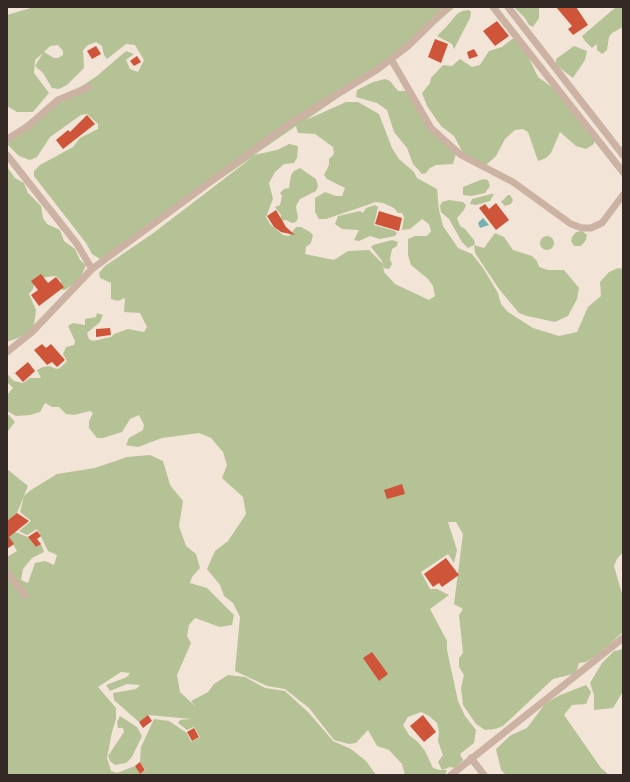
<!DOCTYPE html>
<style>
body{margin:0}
#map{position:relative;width:630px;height:782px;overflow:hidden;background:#f2e4d6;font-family:Barlow,sans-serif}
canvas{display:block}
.frame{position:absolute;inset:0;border:8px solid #352925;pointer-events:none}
</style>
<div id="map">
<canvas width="630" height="782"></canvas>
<div class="frame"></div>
</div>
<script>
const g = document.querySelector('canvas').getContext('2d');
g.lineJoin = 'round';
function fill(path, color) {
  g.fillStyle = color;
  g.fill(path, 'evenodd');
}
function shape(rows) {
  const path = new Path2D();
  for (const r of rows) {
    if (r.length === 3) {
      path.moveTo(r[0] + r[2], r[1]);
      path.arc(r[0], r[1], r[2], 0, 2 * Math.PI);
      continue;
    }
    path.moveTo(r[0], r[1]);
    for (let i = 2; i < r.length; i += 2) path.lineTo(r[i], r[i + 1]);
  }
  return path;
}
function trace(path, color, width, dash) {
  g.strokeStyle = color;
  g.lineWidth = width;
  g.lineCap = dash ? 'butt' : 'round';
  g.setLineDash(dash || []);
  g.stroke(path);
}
fill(shape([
 [34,7,455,7,394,59,306,120,346,102,358,102,379,114,392,148,399,159,414,172,417,178,437,189,439,210,443,226,458,248,472,254,483,268,498,293,501,304,508,312,533,328,559,336,577,332,588,307,601,296,600,282,609,272,618,268,623,269,623,552,617,559,614,566,623,597,623,632,600,653,586,662,579,663,577,670,573,674,553,679,503,726,495,729,485,730,476,724,463,705,461,688,464,675,459,667,459,658,463,653,459,615,463,609,454,604,463,534,456,522,448,522,457,550,454,563,448,554,421,572,430,589,437,589,449,595,430,609,447,641,447,650,458,701,465,716,476,730,474,743,460,754,463,760,455,768,450,767,442,770,438,762,443,755,438,741,439,732,437,723,429,716,421,712,408,717,403,725,409,735,418,742,425,751,433,768,439,770,447,770,445,775,405,775,402,764,389,750,377,746,368,730,356,743,349,744,334,740,309,708,285,689,267,686,235,671,240,617,233,603,224,596,220,585,207,569,215,551,228,541,246,514,243,497,222,478,227,465,223,452,211,438,199,433,162,438,138,447,126,445,129,438,143,430,144,425,139,415,130,419,122,432,103,438,97,438,89,428,89,421,93,413,90,411,74,415,66,414,59,407,52,407,45,403,40,412,30,415,16,416,7,411,7,395,13,388,7,382,7,374,14,381,23,383,30,378,41,378,37,370,43,367,49,366,57,369,61,367,67,361,63,354,66,347,74,345,75,341,68,326,73,323,85,325,85,319,96,317,97,313,103,315,100,322,87,333,89,339,93,341,111,337,114,334,128,329,144,332,147,327,140,313,124,312,125,298,118,301,111,299,111,283,100,278,99,273,105,266,152,234,254,156,104,258,100,259,92,254,86,243,34,176,34,171,40,165,73,147,80,138,98,129,98,124,87,114,81,115,50,137,37,157,30,160,19,156,8,145,9,138,13,132,36,116,97,76,126,51,134,54,126,60,130,69,138,72,144,60,135,45,126,44,107,59,104,55,102,46,96,42,88,45,83,50,84,68,67,85,59,89,52,88,43,73,35,66,43,53,35,60,34,73,49,93,33,112,17,112,7,106,7,15],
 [58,45,63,51,63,55,58,58,54,58,44,52,50,46],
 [296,126,298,133,315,134,333,147,334,154,329,159,329,165,324,175,327,179,345,188,342,196,336,196,325,192,315,198,315,212,319,219,326,219,376,202,383,203,394,208,398,213,402,213,404,217,402,230,410,229,422,219,429,224,431,231,427,236,415,236,408,239,408,255,411,265,428,279,433,286,435,296,429,300,395,284,384,272,383,264,369,250,348,251,334,260,305,254,306,247,311,243,313,235,310,232,301,227,296,227,289,236,283,235,270,224,266,217,273,199,269,183,275,172,284,164,294,163,297,158,298,146,289,144,277,150,254,155],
 [514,7,539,7,539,18,533,27,529,25,525,18],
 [616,7,623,7,623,27,612,33,609,37,607,50,602,54,597,50,597,44,592,48,585,41,582,36],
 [469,10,471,12,470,18,454,49,452,44,437,36,447,26,457,14,462,11],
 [512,39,514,39,526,52,538,77,553,88,595,138,594,144,586,149,576,146,560,132,551,153,546,158,538,161,528,132,523,129,515,130,505,139,496,156,485,166,463,153,454,136,441,126,427,106,422,93,430,83,431,78,443,65,452,66,460,59,472,67,480,65,489,51,502,47],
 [574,46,587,51,585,60,573,78,556,65,556,59],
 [385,79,390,81,398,91,408,91,425,118,457,150,453,164,436,165,430,168,426,173,422,174,413,164,407,148,394,132,387,110,377,103,356,97,357,90,373,82],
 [7,167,15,178,24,183,28,193,41,206,43,218,47,224,60,230,64,241,75,249,80,260,86,265,80,279,65,290,62,290,60,286,61,281,56,276,46,277,35,282,33,289,29,294,36,310,34,325,29,331,18,338,7,342],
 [300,168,316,179,318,186,316,191,300,199,297,204,296,207,298,218,296,222,292,223,286,220,280,221,281,215,275,207,280,205,282,196,280,193,284,189,289,188,291,175,294,171],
 [483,179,488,180,490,186,485,193,471,196,463,195,463,187],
 [491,194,494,194,490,201,476,205,470,204,472,199],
 [508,195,510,195,513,200,511,204,505,206,501,202],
 [449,200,463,202,466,205,464,210,457,218,460,226,465,229,474,240,475,243,474,245,484,248,495,233,504,237,513,250,532,256,537,261,539,267,548,270,564,270,579,288,577,299,568,316,555,322,527,316,519,313,499,289,475,253,474,245,468,248,462,242,449,219,441,212,440,206,442,202],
 [375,205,378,207,374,225,395,231,397,233,395,236,380,239,370,236,359,241,354,240,359,230,342,229,335,224,338,216,360,211,363,213,366,208],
 [582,231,587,235,586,240,581,246,574,246,571,241,572,237,576,232],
 [547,243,7],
 [392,240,398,242,397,246,392,249,390,259,392,264,389,269,384,268,382,261,371,247,373,245],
 [7,415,9,415,15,422,7,432],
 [150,455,163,461,170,485,183,501,179,526,186,546,196,554,200,568,192,577,190,583,207,588,234,615,232,625,220,627,195,618,189,625,187,636,191,643,177,675,180,692,196,707,191,701,208,692,214,684,228,675,245,677,265,688,285,691,309,713,333,741,351,749,366,761,376,775,156,775,153,774,155,775,7,775,7,557,17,551,7,534,15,532,28,537,36,547,41,544,44,552,32,558,23,569,21,580,28,583,35,563,45,561,54,565,57,555,48,551,37,529,27,535,19,531,31,521,20,512,24,496,31,490,57,474,95,468,127,457],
 [121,672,130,673,127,677,106,685,110,691,127,684,140,685,136,689,113,693,114,700,139,722,148,715,191,719,180,720,178,723,187,730,194,727,200,737,191,742,187,733,169,721,154,719,141,747,140,762,146,770,140,774,135,766,117,773,111,771,107,758,112,732,116,719,116,708,98,687],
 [7,469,28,486,17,513,7,521],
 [623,649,622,693,613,708,594,710,594,695,590,683,602,663,614,651],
 [586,685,591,692,586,704,572,705,564,715,601,768,609,775,506,775,501,770,496,749,511,735,527,728,545,704,558,696],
 [120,716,137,727,142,736,132,757,126,763,115,765,110,761,108,756,124,732,123,728,118,728,117,722]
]), '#b5c296');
fill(shape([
 [483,218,489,225,480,228,478,223]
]), '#74b1b0');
fill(shape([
 [556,7,576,7,588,25,573,35,568,29,572,26],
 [497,21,509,36,495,46,483,31],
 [435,39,448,44,441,63,428,57],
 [96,46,101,54,92,59,87,51],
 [474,49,478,56,469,59,467,52],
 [137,56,141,62,134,66,130,61],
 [87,115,95,124,63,149,56,140,68,130,70,132],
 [496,203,509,220,496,230,479,208,485,204,489,209],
 [276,210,286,227,295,235,281,232,274,227,267,216],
 [379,211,402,218,399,231,375,224],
 [41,274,48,283,56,277,64,287,39,306,31,295,38,290,31,281],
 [110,328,111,335,96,337,96,329],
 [42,344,46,348,51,344,65,360,57,367,52,362,47,365,34,350],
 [28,362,35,371,23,382,15,373],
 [402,484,405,494,387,499,384,490],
 [17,513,29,521,9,537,14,544,7,549,7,521],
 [37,531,41,536,37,539,41,544,36,547,28,537],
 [446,558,459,575,442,587,439,583,433,587,424,574],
 [372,652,388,674,379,681,363,658],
 [148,715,152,721,143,728,139,722],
 [423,715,436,732,424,742,410,726],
 [194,728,199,737,192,741,187,732],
 [140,762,145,770,140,774,135,766]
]), '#ce5539');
trace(shape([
 [493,7,623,172],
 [508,7,623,155],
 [391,59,431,128,461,155,513,182,571,224,582,228,591,228,602,223,623,195],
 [7,139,27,127,58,100,89,87],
 [7,155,77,244,92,269],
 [7,352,32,332,92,269,289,124,378,69,408,46,448,7],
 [7,572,25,595],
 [471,758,484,775],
 [451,775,623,638]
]), '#cbb2a2', 7);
</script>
